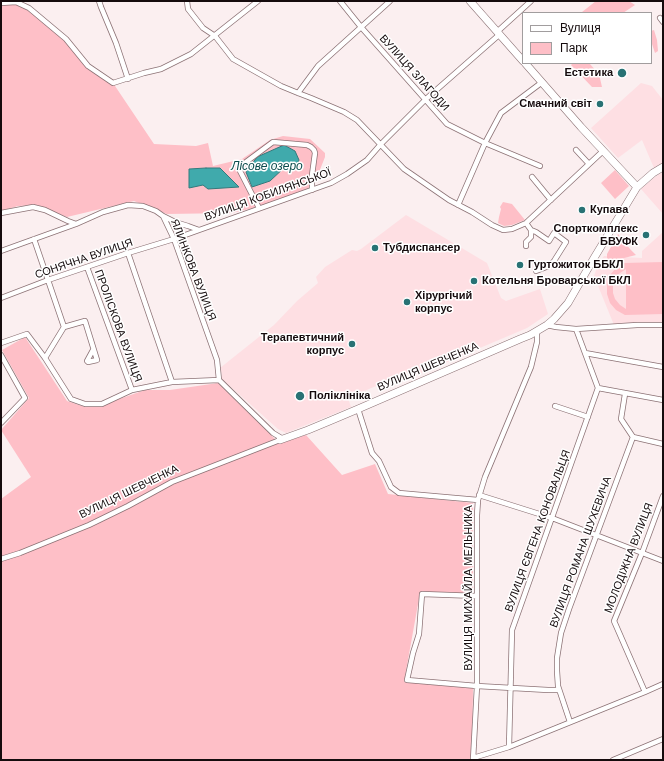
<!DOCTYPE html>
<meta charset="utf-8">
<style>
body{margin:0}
#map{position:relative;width:664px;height:761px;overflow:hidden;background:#fbeff0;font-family:Arial,sans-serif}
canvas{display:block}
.frame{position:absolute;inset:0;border:2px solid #150b0d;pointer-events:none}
.legend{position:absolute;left:522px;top:12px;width:130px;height:52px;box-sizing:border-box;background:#fff;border:1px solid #a19d9e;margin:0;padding:5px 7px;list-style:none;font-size:12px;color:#150b0d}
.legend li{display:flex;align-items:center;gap:8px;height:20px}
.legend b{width:20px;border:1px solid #a19d9e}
</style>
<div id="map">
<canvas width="664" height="761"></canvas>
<div class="frame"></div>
<ul class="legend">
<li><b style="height:5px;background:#fff"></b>Вулиця</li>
<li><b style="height:11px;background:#febfc7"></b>Парк</li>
</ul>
</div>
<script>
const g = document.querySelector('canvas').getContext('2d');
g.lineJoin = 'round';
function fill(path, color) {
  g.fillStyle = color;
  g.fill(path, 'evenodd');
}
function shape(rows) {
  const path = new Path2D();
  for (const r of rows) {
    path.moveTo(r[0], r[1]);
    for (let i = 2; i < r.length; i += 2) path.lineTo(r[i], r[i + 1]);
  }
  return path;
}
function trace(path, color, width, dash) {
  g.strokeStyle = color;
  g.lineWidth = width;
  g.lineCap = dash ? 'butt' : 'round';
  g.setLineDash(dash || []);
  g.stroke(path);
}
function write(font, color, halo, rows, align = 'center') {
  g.font = font + ' Arial,sans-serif';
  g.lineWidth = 3;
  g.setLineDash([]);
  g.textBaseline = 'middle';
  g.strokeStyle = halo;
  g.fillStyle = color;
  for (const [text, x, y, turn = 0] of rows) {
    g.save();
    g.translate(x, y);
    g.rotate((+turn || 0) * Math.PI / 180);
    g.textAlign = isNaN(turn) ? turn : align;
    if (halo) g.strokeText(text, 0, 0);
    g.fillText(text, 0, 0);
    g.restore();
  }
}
fill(shape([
 [641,83,652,86,663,100,663,163,654,168,642,140,618,158,591,128],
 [663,172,663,214,641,189,655,177],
 [406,215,487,263,501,298,506,301,540,289,548,314,527,328,414,376,411,371,348,398,351,407,286,433,278,429,222,379,222,374,220,368,274,325,297,301,318,283,316,277,325,267,352,250,357,251,361,249],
 [663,232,663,325,614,325,594,276,598,264,604,256,642,258,642,251]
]), '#fedfe3');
fill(shape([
 [596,1,629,1,635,5,623,13,583,13,582,12],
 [16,2,29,8,66,39,88,66,113,83,154,144,196,146,208,143,213,166,242,159,270,140,283,136,310,139,325,153,325,157,312,190,278,203,231,213,167,214,134,201,67,217,37,205,18,206,1,211,1,3],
 [299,160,286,166,252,186,246,172],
 [220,168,208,189,189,169,206,168],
 [654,30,657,40,658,51,655,53,651,41,651,31],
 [573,63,589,63,599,74,602,87,592,87,571,65],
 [615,170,629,186,615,199,601,183],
 [503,202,512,204,525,220,512,225,504,226,498,223,499,217,501,209,500,207],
 [618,234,630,249,636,255,612,261,607,260,607,254],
 [663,262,663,314,625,315,616,310,610,303,607,294,607,284,610,275,616,268,624,263],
 [626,269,626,309,620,305,615,299,613,293,613,285,615,278,620,273],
 [25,337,67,401,85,407,102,405,145,390,170,390,218,383,275,439,276,444,306,435,342,475,375,464,388,494,473,503,473,594,420,593,404,682,473,688,472,760,1,760,1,499,31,477,1,430,29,398,2,350]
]), '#febfc7');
const water = shape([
 [284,145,295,151,299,160,296,167,287,169,286,166,270,181,252,187,246,172,257,157,284,145],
 [206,168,220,168,239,187,208,189,203,185,189,188,189,169,206,168]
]);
fill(water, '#40aaac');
trace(water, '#337a7c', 1);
const street = shape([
 [99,1,101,7,116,43,128,79],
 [187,1,188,9,203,28,215,36,233,59,281,86,298,93,311,98,344,112,357,120,404,169,449,200,472,212,492,225,503,230,512,229,526,223,603,151],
 [340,1,361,27,447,124,485,143,540,166],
 [1,3,16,2,29,8,66,39,88,66,113,83,144,73,161,69,191,54,258,1],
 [660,18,663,22],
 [498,31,531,1],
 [298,93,318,66,390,1],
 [576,150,589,164],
 [532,177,551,200],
 [458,205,485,143,501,113,541,83],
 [259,208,240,171,240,168,242,165,273,142,307,145,311,147,314,150,315,153,312,175,312,190],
 [1,213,33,207,45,210,68,221,76,224,103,212,128,205,143,206,156,211,163,216,174,239,217,360,219,380],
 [163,216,175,222,188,226,199,230],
 [531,230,536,232,549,241,554,233,566,242,554,261,549,266,536,271],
 [34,239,64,327,45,358],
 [526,246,526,242,531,237,531,230,526,223],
 [1,251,76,224],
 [128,253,172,382],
 [87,267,132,390],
 [1,298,48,280,128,253,174,239,331,183,347,174,367,160,381,144,426,99,500,34],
 [547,325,556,327,576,329,637,325,663,325],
 [64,327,85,321,97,360,88,362,87,361,93,350],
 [1,343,27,334,45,358,71,399,85,404,102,404,132,390,172,382,219,380],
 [585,353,663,367],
 [1,355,25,398,1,423],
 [219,380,273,433,283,439],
 [598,388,663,400],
 [625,394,621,419,633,437,663,444],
 [555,406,588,417],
 [358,409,372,453,379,461,391,487,399,493,478,500],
 [479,495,552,518,663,561],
 [1,559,20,553,89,525,128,506,172,482,280,440],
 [477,596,422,594,419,634,413,653,407,680,477,686,548,690,559,690],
 [645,692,614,621,642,553,663,496],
 [570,722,558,686,557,671,557,658,561,633,569,609,633,437],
 [509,747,512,630,598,388,576,329],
 [473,758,509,747,645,692,663,684],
 [473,760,477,686,477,515,478,500,485,477,531,367,537,342,537,331],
 [613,760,663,739]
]);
const secondary = shape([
 [470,1,523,61],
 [525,63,581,127,637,187],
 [280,440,308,430,332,420,358,409,520,339,530,335,547,325,554,319,568,303,594,258,637,187,653,173,663,167]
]);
trace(street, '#8c7275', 6);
trace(secondary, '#8c7275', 8);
trace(street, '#fff', 4.5);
trace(secondary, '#fff', 7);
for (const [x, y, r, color] of [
 [622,73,5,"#287274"],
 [600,104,4,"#287274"],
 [582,210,4,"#287274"],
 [646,235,4,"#287274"],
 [375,248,4,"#287274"],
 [520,265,4,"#287274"],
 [474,281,4,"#287274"],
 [407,302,4,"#287274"],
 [352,344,4,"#287274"],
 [300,396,5,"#287274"]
]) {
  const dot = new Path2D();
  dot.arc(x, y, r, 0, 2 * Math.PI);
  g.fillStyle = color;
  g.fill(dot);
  trace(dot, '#fff', 1.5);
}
write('11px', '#150b0d', '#fff', [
 ["ВУЛИЦЯ ЗЛАГОДИ",414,73,48],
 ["ВУЛИЦЯ КОБИЛЯНСЬКОЇ",268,195,-20],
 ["СОНЯЧНА ВУЛИЦЯ",84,259,-19],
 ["ЯЛИНКОВА ВУЛИЦЯ",193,270,69],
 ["ПРОЛІСКОВА ВУЛИЦЯ",118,326,70],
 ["ВУЛИЦЯ ШЕВЧЕНКА",428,367,-23],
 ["ВУЛИЦЯ ШЕВЧЕНКА",129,492,-26],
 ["ВУЛИЦЯ ЄВГЕНА КОНОВАЛЬЦЯ",538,531,-70],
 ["ВУЛИЦЯ РОМАНА ШУХЕВИЧА",581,552,-70],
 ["МОЛОДІЖНА ВУЛИЦЯ",629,558,-69],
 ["ВУЛИЦЯ МИХАЙЛА МЕЛЬНИКА",469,588,-90]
]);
write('bold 11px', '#150b0d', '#fff', [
 ["Естетика",613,73,"right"],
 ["Смачний світ",592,104,"right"],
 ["Купава",590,210],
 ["Спорткомплекс",638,229,"right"],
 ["БВУФК",638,242,"right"],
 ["Тубдиспансер",383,248],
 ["Гуртожиток ББКЛ",528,265],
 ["Котельня Броварської БКЛ",482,281],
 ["Хірургічий",415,296],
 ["корпус",415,309],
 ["Терапевтичний",344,338,"right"],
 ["корпус",344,351,"right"],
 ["Поліклініка",309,396]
], 'left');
write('italic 12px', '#0c4c4d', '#fff', [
 ["Лісове озеро",267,167]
]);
</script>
